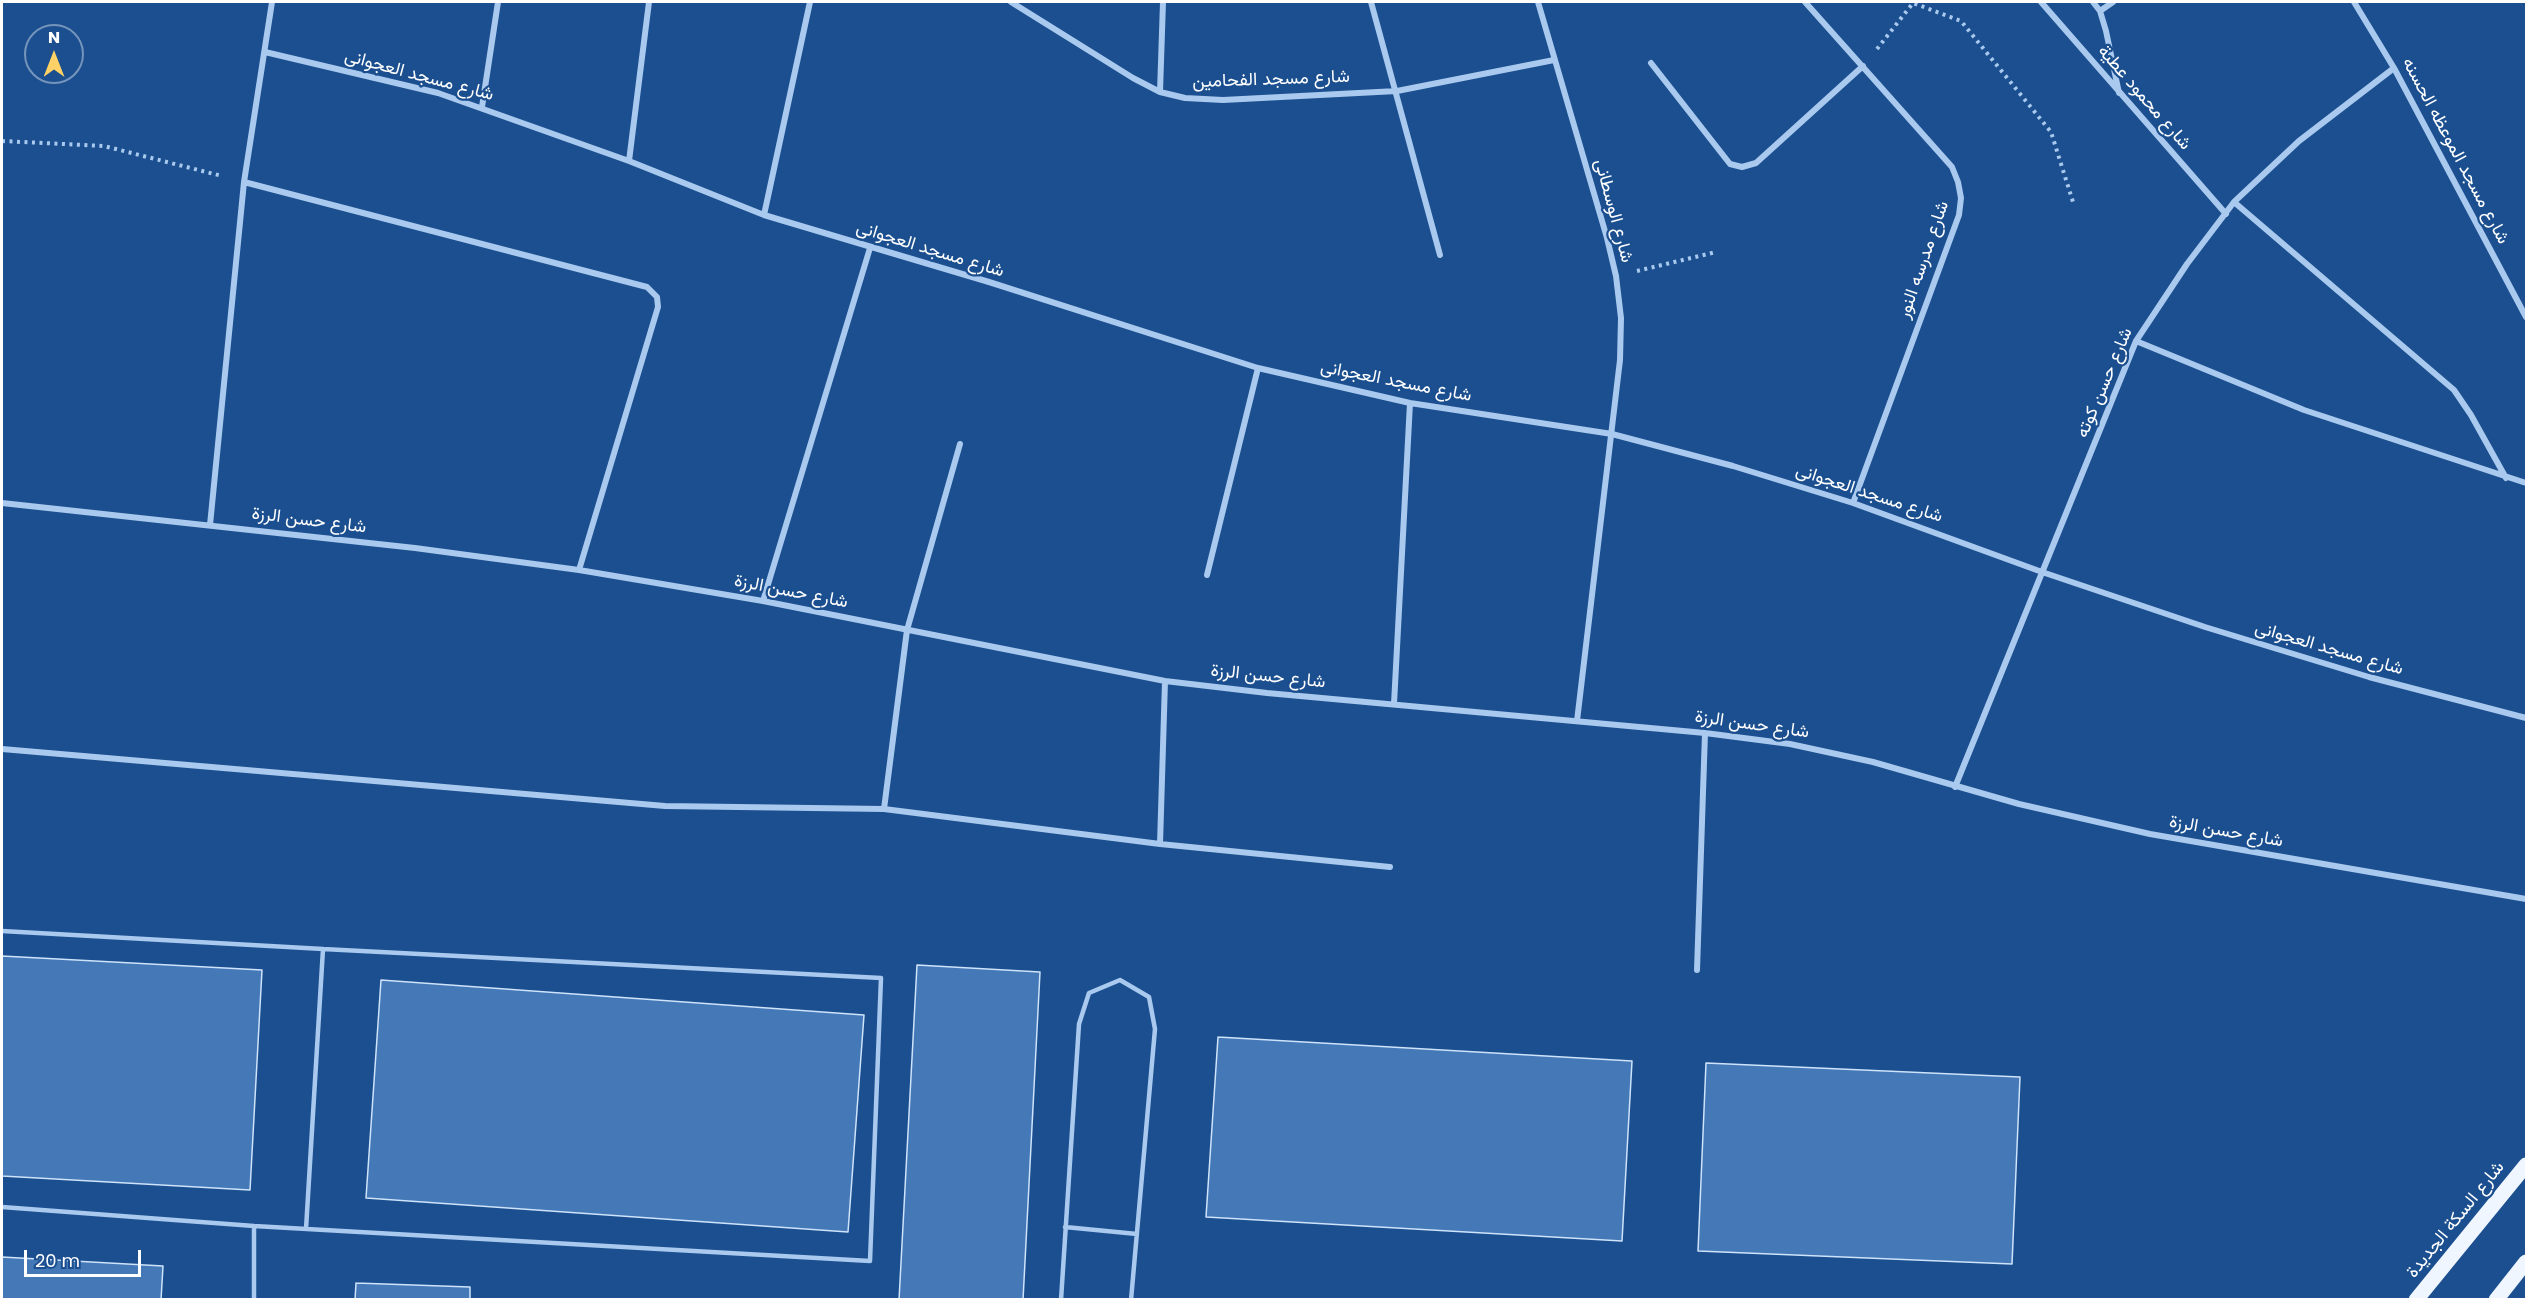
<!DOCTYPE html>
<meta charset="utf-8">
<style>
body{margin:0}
#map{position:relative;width:2528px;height:1301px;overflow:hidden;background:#1b4f8f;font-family:Poppins,sans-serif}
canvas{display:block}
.frame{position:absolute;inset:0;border:3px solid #fff;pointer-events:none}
.north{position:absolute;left:24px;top:24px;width:60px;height:60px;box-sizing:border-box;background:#1b4f8f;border:2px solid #7695bc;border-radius:50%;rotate:0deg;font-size:16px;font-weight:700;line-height:24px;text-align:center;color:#fff}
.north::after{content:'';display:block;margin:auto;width:21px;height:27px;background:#ffd166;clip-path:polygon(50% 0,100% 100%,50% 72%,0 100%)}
.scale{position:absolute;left:24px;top:1250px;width:117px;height:27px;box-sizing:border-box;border:3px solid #fff;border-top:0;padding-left:8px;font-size:18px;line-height:21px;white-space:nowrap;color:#fff;-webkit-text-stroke:4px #1b4f8f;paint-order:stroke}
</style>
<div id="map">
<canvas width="2528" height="1301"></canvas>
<div class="frame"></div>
<div class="north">N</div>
<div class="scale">20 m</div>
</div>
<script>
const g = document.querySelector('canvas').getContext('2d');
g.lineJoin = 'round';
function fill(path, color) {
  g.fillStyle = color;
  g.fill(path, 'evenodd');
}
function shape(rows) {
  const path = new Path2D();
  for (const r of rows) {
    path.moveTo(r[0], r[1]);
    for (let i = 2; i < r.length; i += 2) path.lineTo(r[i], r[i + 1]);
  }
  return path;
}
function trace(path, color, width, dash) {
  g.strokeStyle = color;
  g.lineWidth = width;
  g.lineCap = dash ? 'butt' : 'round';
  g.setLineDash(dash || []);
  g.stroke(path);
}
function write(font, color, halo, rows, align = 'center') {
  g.font = font + ' Poppins,Vazirmatn,sans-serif';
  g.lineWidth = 4.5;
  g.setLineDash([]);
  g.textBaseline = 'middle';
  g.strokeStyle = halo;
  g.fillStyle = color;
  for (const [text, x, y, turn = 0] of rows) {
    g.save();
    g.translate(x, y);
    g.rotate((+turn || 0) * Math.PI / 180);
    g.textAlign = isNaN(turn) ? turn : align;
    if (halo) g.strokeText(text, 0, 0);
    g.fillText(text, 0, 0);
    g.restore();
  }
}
const building = shape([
 [2,956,262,970,250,1190,2,1176,2,956],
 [917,965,1040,972,1023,1300,899,1300,917,965],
 [381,980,864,1015,848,1232,366,1198,381,980],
 [1218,1037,1632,1061,1622,1241,1206,1217,1218,1037],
 [1706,1063,2020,1077,2012,1264,1698,1251,1706,1063],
 [2,1257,163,1266,161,1300,2,1300,2,1257],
 [356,1283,470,1287,470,1300,355,1300,356,1283]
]);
fill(building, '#4478b7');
trace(building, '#cfe3fa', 1.5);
trace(shape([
 [1877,49,1913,3,1961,21,2051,132,2073,202],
 [2,141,104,146,222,176],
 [1637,271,1716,252]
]), '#a9c9ee', 4, [3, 4.5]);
trace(shape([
 [2,931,323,949],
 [2,1207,254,1226],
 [1065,1227,1137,1234],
 [254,1300,254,1226,870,1261,881,978,323,949,306,1229],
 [1061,1300,1079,1024,1089,993,1120,980,1149,997,1155,1029,1131,1300]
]), '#a9c9ee', 4.5);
trace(shape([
 [1011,2,1133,78,1160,92,1185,98,1223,100,1397,91,1554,60],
 [1371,2,1440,255],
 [1538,2,1607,238,1616,276,1621,318,1620,360,1577,721],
 [1805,2,1952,167,1958,182,1961,198,1959,215,1853,503],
 [2041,2,2226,214],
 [2093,2,2100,11,2106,31,2119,93],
 [2354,2,2394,68,2526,317],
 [2100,11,2113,2],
 [265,52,438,93,629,161,764,215,989,282,1258,368,1410,403,1612,434,1733,466,1853,503,2042,572,2205,627,2369,677,2526,718],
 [1651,63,1730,164,1742,167,1756,163,1863,66],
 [1160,92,1163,2],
 [482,107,498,2],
 [629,161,649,2],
 [244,182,647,287,657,297,658,307,579,570],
 [2234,202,2454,390,2471,415,2506,478],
 [764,215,810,2],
 [2136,341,2304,410,2526,483],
 [2,503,415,548,579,570,763,601,1165,681,1267,693,1705,733,1790,744,1873,762,2019,804,2150,834,2526,899],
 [210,525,244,182,272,2],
 [1207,575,1258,368],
 [763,601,870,248],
 [1394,704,1410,403],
 [2,749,665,806,884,809,1160,844,1390,867],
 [1955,787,2136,341,2187,264,2234,202,2299,141,2394,68],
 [884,809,907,630,960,444],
 [1160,844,1165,681],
 [1697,970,1705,733]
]), '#a9c9ee', 6);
trace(shape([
 [2416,1300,2526,1165],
 [2496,1300,2526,1262]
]), '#f0f6ff', 15);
write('18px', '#fff', '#1b4f8f', [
 ["شارع مسجد العجوانى",419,76,15],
 ["شارع مسجد الفحامين",1271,80,-2],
 ["شارع محمود عطية",2144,98,49],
 ["شارع مسجد الموعظه الحسنه",2455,151,62],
 ["شارع الوسطانى",1613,211,75],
 ["شارع مسجد العجوانى",930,250,17],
 ["شارع مدرسه النور",1924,260,-71],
 ["شارع مسجد العجوانى",1396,382,11],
 ["شارع حسن كوته",2105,383,-67],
 ["شارع مسجد العجوانى",1869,494,18],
 ["شارع حسن الرزة",309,521,7],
 ["شارع حسن الرزة",791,592,11],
 ["شارع مسجد العجوانى",2329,649,16],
 ["شارع حسن الرزة",1268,677,6],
 ["شارع حسن الرزة",1752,725,8],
 ["شارع حسن الرزة",2226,832,10],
 ["شارع السكة الجديدة",2456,1220,-51]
]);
</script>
